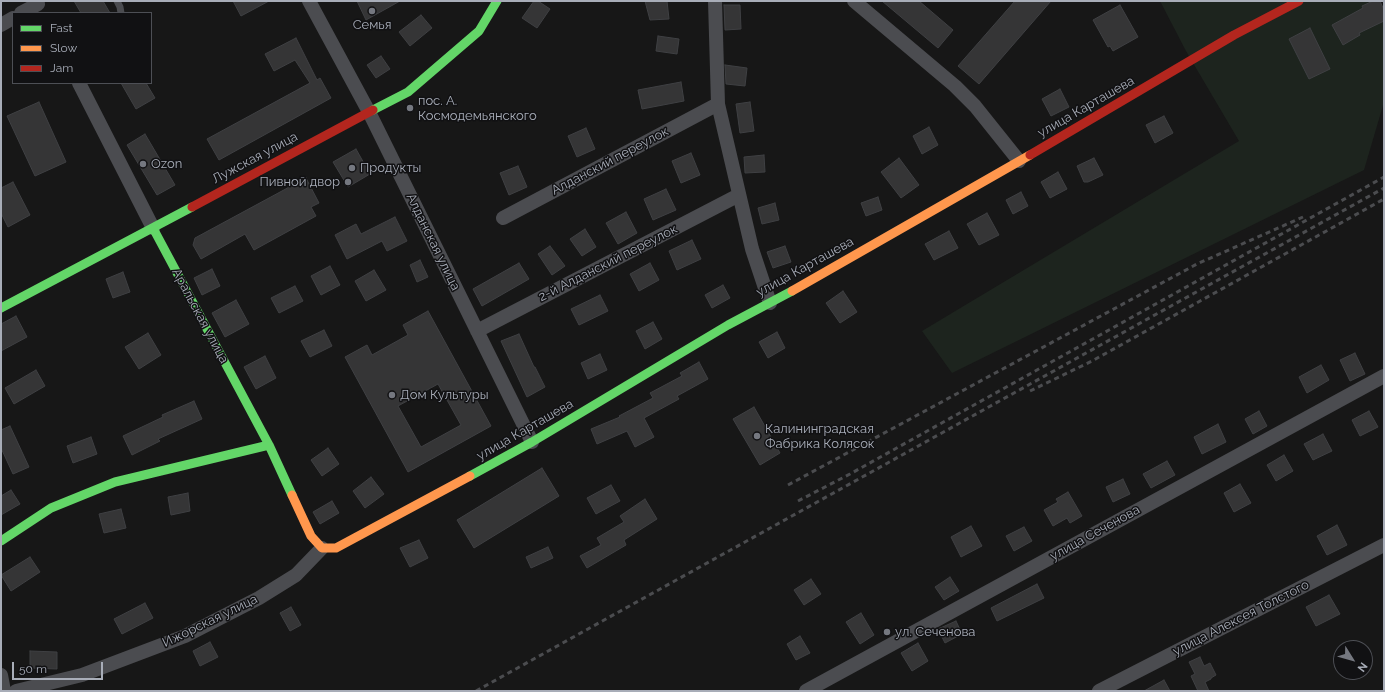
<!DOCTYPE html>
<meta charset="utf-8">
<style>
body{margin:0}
#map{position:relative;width:1385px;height:692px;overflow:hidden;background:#171717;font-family:Raleway,sans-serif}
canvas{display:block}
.frame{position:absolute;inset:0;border:2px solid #a8adb8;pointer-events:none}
.legend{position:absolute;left:12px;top:12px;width:140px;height:72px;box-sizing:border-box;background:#111113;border:1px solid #4d4f55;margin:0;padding:5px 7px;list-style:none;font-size:12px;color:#a8adb8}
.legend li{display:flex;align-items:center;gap:8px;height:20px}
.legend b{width:20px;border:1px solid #4d4f55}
.north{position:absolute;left:1333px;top:640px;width:40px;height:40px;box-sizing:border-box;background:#111113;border:1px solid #4d4f55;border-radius:50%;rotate:127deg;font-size:11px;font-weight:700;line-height:16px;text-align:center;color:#a8adb8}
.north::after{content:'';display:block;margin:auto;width:14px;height:18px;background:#757880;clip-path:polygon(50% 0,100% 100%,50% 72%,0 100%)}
.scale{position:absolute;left:12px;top:662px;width:91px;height:18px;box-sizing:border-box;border:2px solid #a8adb8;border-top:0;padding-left:5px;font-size:12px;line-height:14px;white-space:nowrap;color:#a8adb8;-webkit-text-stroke:3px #111113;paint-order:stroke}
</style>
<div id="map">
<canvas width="1385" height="692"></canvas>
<div class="frame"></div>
<ul class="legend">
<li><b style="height:5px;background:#63d668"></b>Fast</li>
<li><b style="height:5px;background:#ff974d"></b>Slow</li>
<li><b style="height:5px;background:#b3261e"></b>Jam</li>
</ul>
<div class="north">N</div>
<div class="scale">50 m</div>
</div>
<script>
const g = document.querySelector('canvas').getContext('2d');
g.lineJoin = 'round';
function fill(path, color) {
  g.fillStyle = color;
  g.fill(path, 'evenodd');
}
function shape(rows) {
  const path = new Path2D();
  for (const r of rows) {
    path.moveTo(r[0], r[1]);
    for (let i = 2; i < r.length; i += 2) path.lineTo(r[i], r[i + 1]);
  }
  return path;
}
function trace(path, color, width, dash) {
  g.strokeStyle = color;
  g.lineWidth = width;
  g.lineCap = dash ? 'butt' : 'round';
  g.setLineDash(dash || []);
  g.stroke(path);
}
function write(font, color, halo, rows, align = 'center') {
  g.font = font + ' Raleway,sans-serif';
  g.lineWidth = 3;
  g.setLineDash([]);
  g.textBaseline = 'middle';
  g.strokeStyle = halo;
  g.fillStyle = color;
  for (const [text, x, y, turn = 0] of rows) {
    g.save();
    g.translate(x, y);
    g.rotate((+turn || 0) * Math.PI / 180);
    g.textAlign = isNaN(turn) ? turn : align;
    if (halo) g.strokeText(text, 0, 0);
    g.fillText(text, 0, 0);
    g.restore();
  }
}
fill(shape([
 [1160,1,1377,1,1384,19,1384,102,1364,170,952,373,922,331,1239,141,1186,51]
]), '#1d241e');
const building = shape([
 [74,1,103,1,110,13,81,13,74,1],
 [233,1,269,1,241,16,233,1],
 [357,1,400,1,366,20,357,1],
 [534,1,538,1,550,9,537,28,522,18,534,1],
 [645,1,667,1,669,19,650,20,645,1],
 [882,1,919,1,953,30,938,48,882,1],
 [1015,1,1051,1,979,84,958,66,1015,1],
 [1373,1,1380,1,1384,10,1384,21,1359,33,1360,35,1343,45,1332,25,1363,8,1362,6,1373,1],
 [724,5,740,5,741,29,725,30,724,5],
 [1120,5,1138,37,1113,51,1110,46,1108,47,1093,20,1120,5],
 [421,15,432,28,410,46,399,32,421,15],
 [1310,28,1330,69,1309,79,1289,39,1310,28],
 [658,36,679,39,677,54,656,51,658,36],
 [296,38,317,80,320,78,331,98,219,160,207,139,310,83,295,60,274,71,265,54,296,38],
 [381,56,390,69,376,78,367,65,381,56],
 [725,65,747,68,745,86,726,84,725,65],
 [681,82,684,101,642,109,638,90,681,82],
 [121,83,146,83,155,98,136,109,121,83],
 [1060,89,1069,107,1051,116,1042,99,1060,89],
 [39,102,66,162,35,176,7,116,39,102],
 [750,102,754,131,740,133,736,104,750,102],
 [1164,116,1173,133,1155,143,1146,125,1164,116],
 [929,127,938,145,922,154,913,136,929,127],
 [586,128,595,149,577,157,568,136,586,128],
 [145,134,175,185,157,195,127,145,145,134],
 [356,149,370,174,348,187,333,162,356,149],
 [691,153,700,175,681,183,672,161,691,153],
 [764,155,765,172,745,173,744,157,764,155],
 [899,158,919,185,901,198,881,172,899,158],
 [1094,158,1103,175,1088,182,1084,182,1077,166,1094,158],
 [518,166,527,187,509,195,500,173,518,166],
 [1058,172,1067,189,1050,198,1041,182,1058,172],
 [306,178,319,203,311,207,316,216,254,250,245,234,201,259,193,245,195,238,306,178],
 [13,182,30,215,8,227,1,213,1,188,13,182],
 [666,189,676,210,653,220,644,199,666,189],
 [1021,192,1028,206,1013,214,1006,200,1021,192],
 [878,197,882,210,866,216,861,203,878,197],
 [775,203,779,220,762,224,758,208,775,203],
 [626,212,637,233,618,244,606,223,626,212],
 [987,213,999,235,979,245,967,224,987,213],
 [395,217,407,241,387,251,382,241,347,259,335,235,356,224,361,234,395,217],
 [585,229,596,247,582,256,570,239,585,229],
 [949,231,958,248,934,260,925,244,949,231],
 [692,240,701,259,677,270,669,251,692,240],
 [550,246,565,266,552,275,538,254,550,246],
 [785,246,791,262,773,268,767,252,785,246],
 [420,260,428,277,417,282,410,265,420,260],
 [519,263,529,279,482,306,473,289,519,263],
 [650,263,659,280,639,291,630,274,650,263],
 [330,266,340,285,321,295,311,276,330,266],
 [212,269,220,286,202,295,194,278,212,269],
 [374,270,386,290,366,301,355,281,374,270],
 [123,272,130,292,113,298,106,279,123,272],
 [723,285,730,298,712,308,705,295,723,285],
 [295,286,303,301,279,313,271,298,295,286],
 [843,291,857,312,840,323,826,303,843,291],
 [600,295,608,311,579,325,571,309,600,295],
 [236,300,249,324,225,337,212,313,236,300],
 [428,311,491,426,408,472,345,357,367,345,372,355,408,335,403,325,428,311],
 [438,384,461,425,421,447,398,406,438,384],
 [16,316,27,337,1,351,1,324,16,316],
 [653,322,662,339,645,349,636,331,653,322],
 [324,330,332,346,310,357,301,341,324,330],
 [777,332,785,348,768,358,759,342,777,332],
 [148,333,161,355,139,369,125,347,148,333],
 [519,334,534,367,535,367,545,387,527,397,501,341,519,334],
 [1355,353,1365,374,1350,381,1340,360,1355,353],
 [600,354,607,370,588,379,581,363,600,354],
 [265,356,276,378,256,389,244,367,265,356],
 [699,362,708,379,677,396,679,399,644,418,654,437,635,447,627,431,597,444,591,429,620,417,619,416,653,398,650,393,682,376,680,373,699,362],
 [1321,365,1329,380,1307,393,1299,377,1321,365],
 [36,370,45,386,14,404,5,388,36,370],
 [194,401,202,419,158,439,160,441,132,455,123,436,163,417,162,415,194,401],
 [754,407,780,453,760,465,733,419,754,407],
 [1259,411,1267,426,1253,434,1245,419,1259,411],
 [1369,411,1378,427,1360,436,1352,420,1369,411],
 [1218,424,1226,442,1202,454,1194,437,1218,424],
 [10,426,29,467,13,474,1,448,1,430,10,426],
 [1323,434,1332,451,1313,460,1304,444,1323,434],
 [91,437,97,454,73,463,67,446,91,437],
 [328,448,339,464,322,476,311,460,328,448],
 [1284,455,1293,471,1276,481,1267,465,1284,455],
 [1167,461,1175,475,1151,488,1143,474,1167,461],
 [542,468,559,496,474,548,457,520,542,468],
 [371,477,384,494,365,508,353,491,371,477],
 [1123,479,1130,494,1113,502,1106,487,1123,479],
 [1240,484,1251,503,1234,512,1224,493,1240,484],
 [611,485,620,501,596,514,587,498,611,485],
 [11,490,20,504,1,515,1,496,11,490],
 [1068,492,1082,516,1070,523,1067,518,1053,526,1044,510,1058,502,1056,499,1068,492],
 [188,493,190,511,171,515,168,497,188,493],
 [645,499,657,519,624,540,626,545,587,568,580,556,601,545,597,538,624,522,620,516,645,499],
 [332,501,339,513,320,524,313,512,332,501],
 [121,509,126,528,104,533,99,514,121,509],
 [1337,525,1347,545,1327,555,1317,536,1337,525],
 [971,526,982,546,961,557,951,537,971,526],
 [1024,527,1032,541,1014,551,1006,536,1024,527],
 [419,540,428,558,410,567,400,548,419,540],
 [548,547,553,558,531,568,526,557,548,547],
 [30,557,40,572,11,591,1,575,30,557],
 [950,577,959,591,944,600,935,587,950,577],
 [811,579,821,594,804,605,794,590,811,579],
 [1037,584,1044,598,997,621,991,608,1037,584],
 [1329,595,1340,614,1316,626,1306,607,1329,595],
 [145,603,153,618,122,634,114,619,145,603],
 [291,607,301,625,290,631,280,613,291,607],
 [861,613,874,635,860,644,846,622,861,613],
 [956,621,962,634,945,643,938,629,956,621],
 [800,636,810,653,796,660,787,644,800,636],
 [210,642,218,657,200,666,193,651,210,642],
 [918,643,928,661,912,671,901,653,918,643],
 [30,651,57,652,57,669,30,668,30,651],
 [1200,657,1204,666,1210,663,1216,675,1211,678,1211,679,1205,682,1209,691,1198,691,1191,676,1195,674,1189,662,1200,657],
 [1164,680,1170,691,1144,691,1164,680]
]);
fill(building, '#353536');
trace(building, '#3f4043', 1);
trace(shape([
 [117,1,120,7,121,13]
]), '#4b4c50', 7);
trace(shape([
 [309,1,369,112,532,442],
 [715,1,718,104,752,249,770,303],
 [854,1,955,86,975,106,1019,161],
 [21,13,38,4],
 [1,25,13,18],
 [79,83,153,228],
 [503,218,718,104],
 [477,331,739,195],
 [1,675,4,691],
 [16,691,82,675,185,636,259,598,296,575,322,548],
 [806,691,1384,376],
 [1099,691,1384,545]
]), '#4b4c50', 14);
trace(shape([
 [373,110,408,92,479,31,497,1],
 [153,228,269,445,292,495],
 [1,308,192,207],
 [470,476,532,442,728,325,792,291],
 [1,541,51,508,115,482,269,445]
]), '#63d668', 9);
trace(shape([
 [792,291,1030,155],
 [292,495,311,536,322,548,336,548,470,476]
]), '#ff974d', 9);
trace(shape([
 [1030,155,1234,35,1299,1],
 [192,207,373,110]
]), '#b3261e', 9);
trace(shape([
 [1030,391,1092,361,1384,199],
 [788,485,1197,264,1303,217],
 [798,501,850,474,1384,177],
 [476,691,1384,188]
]), '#4b4c4f', 3, [5, 4]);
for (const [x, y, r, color] of [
 [372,11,4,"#757880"],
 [410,108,4,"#757880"],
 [143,164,4,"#757880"],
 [352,168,4,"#757880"],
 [348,182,4,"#757880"],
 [392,395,4,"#757880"],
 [757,436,4,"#757880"],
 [887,632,4,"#757880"]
]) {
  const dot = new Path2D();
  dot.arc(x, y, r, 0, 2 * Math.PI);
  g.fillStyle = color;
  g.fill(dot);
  trace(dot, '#111113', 1.5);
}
write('13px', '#a8adb8', '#111113', [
 ["Семья",372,25,"center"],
 ["пос. А.",418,101],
 ["Космодемьянского",418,116],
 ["Ozon",151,164],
 ["Продукты",360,168],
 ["Пивной двор",340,182,"right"],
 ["Дом Культуры",400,395],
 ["Калининградская",765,429],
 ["Фабрика Колясок",765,444],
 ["ул. Сеченова",895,632]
], 'left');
write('13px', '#a8adb8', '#111113', [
 ["улица Карташева",1086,107,-30],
 ["Лужская улица",255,158,-28],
 ["Алданский переулок",610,161,-28],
 ["Алданская улица",433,242,64],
 ["2-й Алданский переулок",608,263,-27],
 ["улица Карташева",805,267,-29],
 ["Аральская улица",200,316,62],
 ["улица Карташева",525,430,-30],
 ["улица Сеченова",1095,533,-29],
 ["улица Алексея Толстого",1241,618,-27],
 ["Ижорская улица",210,621,-26]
]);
</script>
